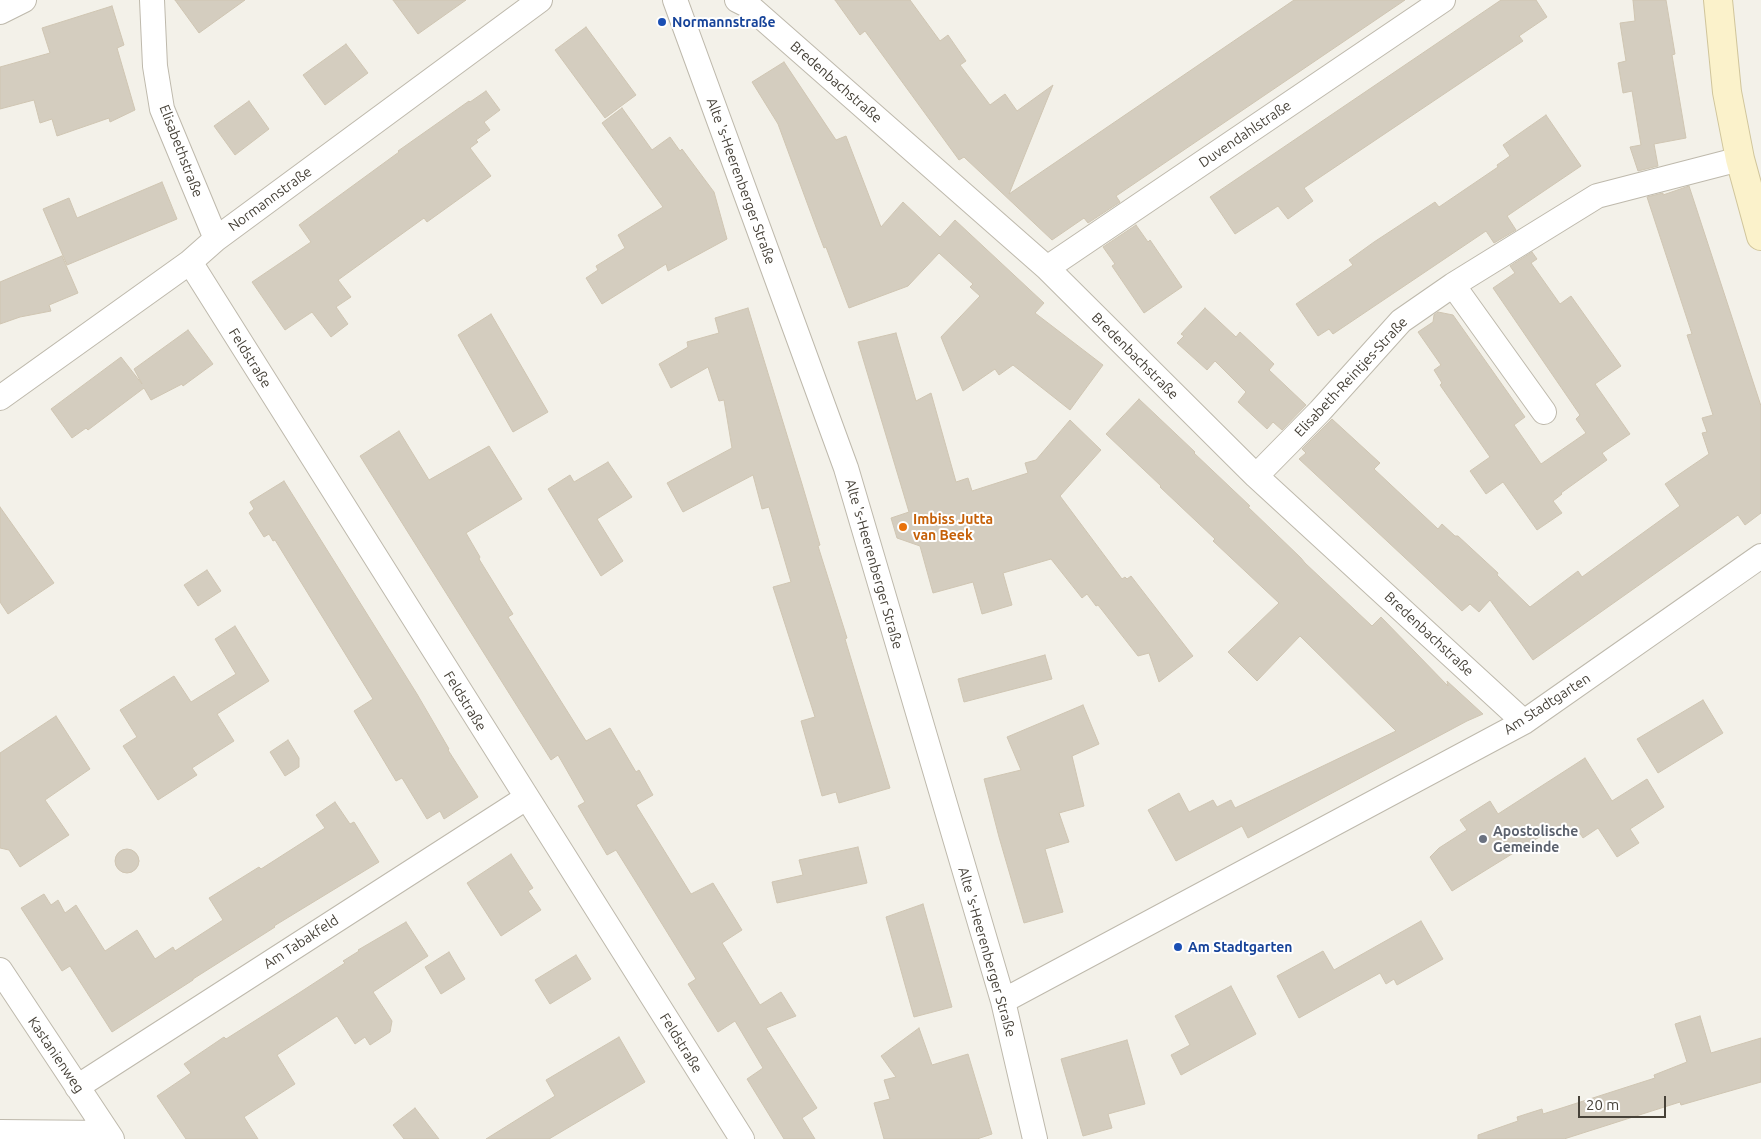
<!DOCTYPE html>
<meta charset="utf-8">
<style>
body{margin:0}
#map{position:relative;width:1761px;height:1139px;overflow:hidden;background:#f3f1e9;font-family:Ubuntu,sans-serif}
canvas{display:block}
.scale{position:absolute;left:1578px;top:1096px;width:88px;height:22px;box-sizing:border-box;border:2px solid #464138;border-top:0;padding-left:6px;font-size:15px;line-height:18px;white-space:nowrap;color:#464138;-webkit-text-stroke:4px #fff;paint-order:stroke}
</style>
<div id="map">
<canvas width="1761" height="1139"></canvas>
<div class="scale">20 m</div>
</div>
<script>
const g = document.querySelector('canvas').getContext('2d');
g.lineJoin = 'round';
function fill(path, color) {
  g.fillStyle = color;
  g.fill(path, 'evenodd');
}
function shape(rows) {
  const path = new Path2D();
  for (const r of rows) {
    if (r.length === 3) {
      path.moveTo(r[0] + r[2], r[1]);
      path.arc(r[0], r[1], r[2], 0, 2 * Math.PI);
      continue;
    }
    path.moveTo(r[0], r[1]);
    for (let i = 2; i < r.length; i += 2) path.lineTo(r[i], r[i + 1]);
  }
  return path;
}
function trace(path, color, width, dash) {
  g.strokeStyle = color;
  g.lineWidth = width;
  g.lineCap = dash ? 'butt' : 'round';
  g.setLineDash(dash || []);
  g.stroke(path);
}
function write(font, color, halo, rows, align = 'center') {
  g.font = font + ' Ubuntu,sans-serif';
  g.lineWidth = 4;
  g.setLineDash([]);
  g.textBaseline = 'middle';
  g.strokeStyle = halo;
  g.fillStyle = color;
  for (const [text, x, y, turn = 0] of rows) {
    g.save();
    g.translate(x, y);
    g.rotate((+turn || 0) * Math.PI / 180);
    g.textAlign = isNaN(turn) ? turn : align;
    if (halo) g.strokeText(text, 0, 0);
    g.fillText(text, 0, 0);
    g.restore();
  }
}
const building = shape([
 [175,0,245,0,199,33,175,0],
 [393,0,466,0,418,34,393,0],
 [835,0,910,0,940,41,948,35,966,61,960,65,990,105,1005,94,1017,111,1053,85,1009,194,1294,0,1405,0,1116,196,1120,202,1088,223,1084,218,1052,240,964,157,959,160,865,31,860,35,835,0],
 [1501,0,1536,0,1547,17,1519,36,1523,41,1304,188,1313,201,1288,219,1278,206,1235,234,1210,197,1501,0],
 [1633,0,1666,0,1675,54,1672,55,1686,138,1654,144,1658,166,1638,171,1630,147,1641,145,1632,91,1623,93,1618,63,1626,61,1620,23,1635,21,1633,0],
 [112,6,124,45,117,48,135,110,110,122,109,118,57,136,52,119,40,123,34,100,0,109,0,67,50,53,42,28,112,6],
 [586,27,636,95,605,118,555,50,586,27],
 [346,44,368,73,325,105,303,75,346,44],
 [784,62,836,140,846,136,881,227,903,202,940,237,955,220,1044,303,1035,313,1103,365,1070,410,1013,365,999,375,995,369,963,391,941,337,980,296,970,287,973,284,939,253,908,286,849,308,826,247,824,248,816,227,778,124,752,82,784,62],
 [486,91,500,110,484,122,490,130,476,140,478,142,470,148,491,176,427,222,424,218,338,280,351,297,336,307,348,324,331,337,312,312,285,330,252,282,311,242,299,225,399,152,398,151,469,101,470,102,486,91],
 [249,101,269,129,235,155,214,126,249,101],
 [622,108,652,150,670,137,680,151,682,149,714,192,727,239,668,271,666,264,602,304,586,278,598,270,596,266,625,248,618,235,663,207,602,123,622,108],
 [1546,115,1581,166,1507,216,1516,230,1494,243,1486,231,1333,334,1329,329,1318,336,1296,304,1353,265,1349,260,1374,242,1435,202,1439,207,1498,167,1497,165,1510,156,1503,145,1546,115],
 [162,182,177,219,67,265,43,209,69,198,77,218,162,182],
 [1689,186,1761,406,1761,513,1745,525,1738,515,1533,660,1490,600,1479,612,1470,604,1462,611,1299,459,1306,453,1302,449,1332,419,1380,463,1374,469,1438,529,1442,524,1455,536,1458,536,1498,573,1497,575,1530,607,1578,571,1582,577,1680,506,1665,484,1709,454,1702,433,1707,432,1702,418,1713,415,1687,335,1692,334,1647,197,1663,193,1663,195,1689,186],
 [1136,225,1148,242,1150,240,1182,287,1144,313,1112,266,1115,264,1103,247,1136,225],
 [1532,252,1537,259,1531,263,1560,304,1571,296,1621,366,1595,384,1630,434,1602,453,1607,460,1561,493,1562,494,1553,501,1562,513,1537,530,1503,482,1486,494,1470,471,1490,457,1440,385,1442,383,1434,370,1441,365,1418,332,1433,322,1434,315,1438,312,1453,315,1525,417,1514,425,1541,464,1586,433,1576,419,1580,415,1493,288,1515,273,1510,266,1532,252],
 [62,256,78,293,49,305,51,311,20,317,0,324,0,282,62,256],
 [748,308,802,484,820,545,818,546,847,638,845,639,890,788,839,803,836,792,822,796,801,721,815,717,773,587,791,582,769,507,762,509,753,475,683,512,667,483,732,448,724,400,719,401,708,367,671,388,659,364,688,347,687,342,719,333,715,318,748,308],
 [1205,308,1236,337,1240,332,1274,364,1269,370,1306,405,1282,430,1273,422,1267,429,1238,402,1246,392,1215,361,1207,370,1177,343,1184,336,1181,334,1205,308],
 [491,314,548,412,513,432,458,335,491,314],
 [188,330,213,364,183,386,182,384,151,400,144,388,88,430,86,428,72,438,51,409,121,357,142,384,134,369,188,330],
 [896,333,916,401,931,393,956,482,968,478,972,491,1028,473,1025,463,1036,460,1070,420,1101,450,1060,496,1122,579,1125,577,1127,579,1131,576,1193,656,1159,682,1149,653,1138,656,1098,605,1096,606,1087,594,1082,598,1051,559,1003,573,1012,605,982,614,973,582,933,593,920,546,897,538,891,518,909,512,858,342,896,333],
 [1139,399,1195,452,1194,453,1250,506,1248,507,1301,558,1305,563,1372,626,1381,617,1448,686,1447,681,1483,714,1467,721,1248,838,1242,826,1176,861,1148,810,1179,793,1189,812,1213,800,1217,807,1231,800,1235,808,1396,731,1300,636,1257,681,1228,652,1279,603,1213,541,1215,539,1160,487,1161,486,1106,434,1139,399],
 [399,431,429,480,489,446,522,499,466,533,480,557,479,559,513,614,508,617,586,741,610,728,636,772,639,770,653,795,636,805,691,894,713,883,742,930,722,943,760,1005,781,992,796,1016,766,1028,817,1108,802,1118,815,1139,784,1139,747,1079,763,1068,735,1021,718,1032,688,984,696,979,641,890,616,850,607,855,578,806,585,802,558,755,551,760,360,456,399,431],
 [608,462,632,497,597,519,623,561,601,576,548,489,570,475,574,482,608,462],
 [284,481,417,694,449,749,448,750,478,797,444,819,440,811,427,819,402,778,396,781,354,711,373,699,275,540,273,541,269,534,264,537,249,513,254,509,250,502,284,481],
 [0,507,54,583,8,614,0,602,0,507],
 [207,570,221,591,198,606,184,585,207,570],
 [235,626,269,681,217,714,234,741,192,768,197,775,158,800,123,746,137,737,120,710,174,676,191,702,236,674,215,639,235,626],
 [1045,655,1052,679,964,702,958,679,1045,655],
 [1703,700,1723,733,1658,773,1637,739,1703,700],
 [1083,705,1099,744,1072,756,1084,806,1059,813,1069,842,1045,849,1063,912,1024,923,999,837,984,779,1021,770,1007,737,1083,705],
 [56,716,90,769,45,800,69,835,20,867,9,850,0,848,0,753,56,716],
 [288,740,299,758,299,767,285,776,270,752,288,740],
 [1585,758,1612,801,1647,779,1664,807,1630,829,1639,843,1617,857,1598,828,1583,838,1575,826,1559,836,1554,828,1452,891,1430,857,1439,848,1467,830,1460,820,1490,801,1498,814,1585,758],
 [335,802,350,824,354,822,379,862,274,926,275,927,193,979,193,980,112,1032,70,966,62,971,21,908,44,894,51,905,58,900,65,913,76,905,105,951,137,930,155,959,173,947,175,951,223,920,209,898,259,867,261,869,325,828,316,815,335,802],
 [858,847,867,883,777,903,772,882,803,875,799,860,858,847],
 [127,861,12],
 [511,854,533,888,528,891,541,910,501,936,467,883,511,854],
 [923,904,952,1007,914,1017,886,917,923,904],
 [1421,921,1443,959,1397,985,1394,979,1386,984,1380,973,1299,1018,1277,976,1323,951,1334,970,1421,921],
 [406,922,428,956,373,992,392,1021,390,1032,370,1045,365,1037,355,1044,337,1016,277,1055,295,1084,244,1117,258,1139,186,1139,157,1096,191,1073,184,1064,224,1037,226,1039,299,993,345,963,343,961,359,951,358,950,406,922],
 [449,952,465,979,441,994,425,967,449,952],
 [576,955,591,979,550,1004,535,980,576,955],
 [1231,986,1256,1034,1181,1075,1171,1055,1190,1045,1175,1016,1231,986],
 [1700,1016,1711,1053,1761,1038,1761,1082,1681,1105,1680,1102,1564,1139,1478,1139,1478,1135,1518,1121,1517,1117,1542,1109,1543,1114,1655,1078,1654,1075,1687,1062,1675,1024,1700,1016],
 [919,1028,932,1065,968,1054,992,1134,977,1139,884,1139,874,1103,890,1099,884,1080,896,1077,881,1056,919,1028],
 [619,1037,645,1082,549,1139,486,1139,555,1096,546,1080,619,1037],
 [1127,1040,1145,1104,1108,1114,1112,1128,1083,1136,1061,1059,1127,1040],
 [415,1108,439,1139,404,1139,393,1125,415,1108]
]);
fill(building, '#d4cdbf');
trace(building, '#cfc5b2', 1);
const street = shape([
 [152,0,155,66,162,109,216,239],
 [675,0,846,468,1003,1001,1035,1139],
 [737,0,749,6,1047,268,1256,476,1524,722],
 [0,12,24,0],
 [190,262,742,1139],
 [1047,268,1443,0],
 [1453,285,1544,412],
 [0,398,190,262,216,239,540,0],
 [1256,476,1320,411,1401,321,1453,285,1597,196,1740,159],
 [0,970,112,1139],
 [1003,1001,1524,722,1761,556],
 [77,1087,526,798],
 [0,1132,108,1133]
]);
const secondary = shape([
 [1718,0,1727,92,1740,159,1761,236]
]);
trace(street, '#beb9ac', 26);
trace(secondary, '#d0c59b', 30);
trace(street, '#fff', 24);
trace(secondary, '#fbf2cb', 28);
for (const [x, y, r, color] of [
 [662,22,5,"#1a4fb4"],
 [903,527,5,"#e8710a"],
 [1483,839,5,"#6b7280"],
 [1178,947,5,"#1a4fb4"]
]) {
  const dot = new Path2D();
  dot.arc(x, y, r, 0, 2 * Math.PI);
  g.fillStyle = color;
  g.fill(dot);
  trace(dot, '#fff', 2);
}
write('bold 14px', '#164399', '#fff', [
 ["Normannstraße",672,22],
 ["Am Stadtgarten",1188,947]
], 'left');
write('14px', '#464138', '#fff', [
 ["Bredenbachstraße",836,82,41],
 ["Duvendahlstraße",1245,134,-34],
 ["Elisabethstraße",181,151,69],
 ["Alte 's-Heerenberger Straße",741,181,70],
 ["Normannstraße",270,199,-36],
 ["Bredenbachstraße",1135,356,45],
 ["Feldstraße",250,358,58],
 ["Elisabeth-Reintjes-Straße",1351,377,-47],
 ["Alte 's-Heerenberger Straße",874,564,74],
 ["Bredenbachstraße",1429,634,43],
 ["Feldstraße",465,701,58],
 ["Am Stadtgarten",1547,704,-33],
 ["Am Tabakfeld",301,942,-33],
 ["Alte 's-Heerenberger Straße",987,952,74],
 ["Feldstraße",681,1043,58],
 ["Kastanienweg",56,1055,56]
]);
write('bold 14px', '#c56008', '#fff', [
 ["Imbiss Jutta",913,519],
 ["van Beek",913,535]
], 'left');
write('bold 14px', '#5b616d', '#fff', [
 ["Apostolische",1493,831],
 ["Gemeinde",1493,847]
], 'left');
</script>
